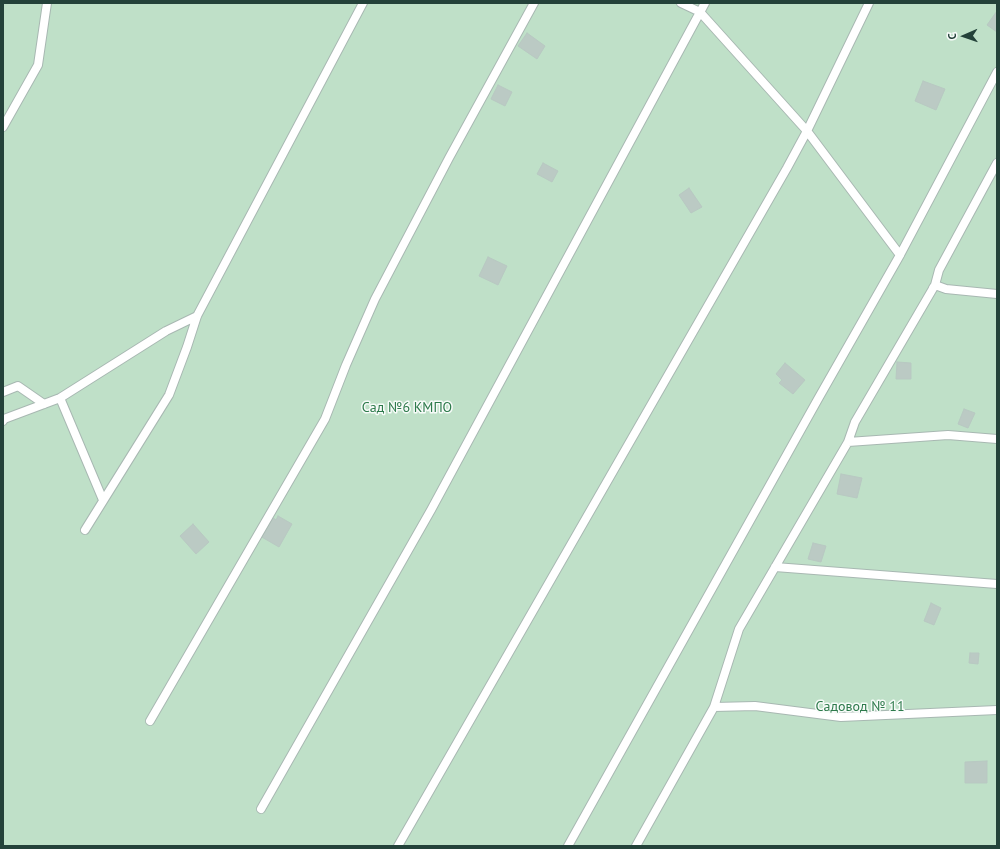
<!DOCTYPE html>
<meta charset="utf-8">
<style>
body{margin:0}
#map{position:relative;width:1000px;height:849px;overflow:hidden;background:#e6efeb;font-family:"PT Sans",sans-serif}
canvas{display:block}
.frame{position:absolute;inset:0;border:4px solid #24423a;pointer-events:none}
.north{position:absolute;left:944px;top:16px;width:40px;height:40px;-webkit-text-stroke:3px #f7fbf9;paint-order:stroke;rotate:268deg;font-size:11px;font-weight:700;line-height:16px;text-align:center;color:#24423a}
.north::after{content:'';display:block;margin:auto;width:14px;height:18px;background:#24423a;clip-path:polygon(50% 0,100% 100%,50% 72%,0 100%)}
</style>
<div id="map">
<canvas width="1000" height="849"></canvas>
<div class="frame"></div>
<div class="north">С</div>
</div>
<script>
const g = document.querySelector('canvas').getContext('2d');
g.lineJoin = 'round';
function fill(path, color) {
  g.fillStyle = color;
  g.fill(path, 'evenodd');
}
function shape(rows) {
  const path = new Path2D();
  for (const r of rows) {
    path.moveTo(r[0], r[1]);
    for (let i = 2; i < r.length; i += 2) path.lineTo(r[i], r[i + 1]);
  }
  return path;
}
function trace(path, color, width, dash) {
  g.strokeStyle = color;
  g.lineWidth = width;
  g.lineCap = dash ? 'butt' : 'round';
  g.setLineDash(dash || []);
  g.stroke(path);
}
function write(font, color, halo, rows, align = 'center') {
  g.font = font + ' "PT Sans",sans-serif';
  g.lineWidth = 3;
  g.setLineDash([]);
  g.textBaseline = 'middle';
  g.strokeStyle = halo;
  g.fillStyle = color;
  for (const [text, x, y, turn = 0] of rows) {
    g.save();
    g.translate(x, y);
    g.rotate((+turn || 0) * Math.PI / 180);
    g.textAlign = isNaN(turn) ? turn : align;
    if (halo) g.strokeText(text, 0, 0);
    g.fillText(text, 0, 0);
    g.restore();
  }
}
fill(shape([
 [3,3,997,3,997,846,3,846]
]), '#bfe0c8');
const building = shape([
 [997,11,997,32,987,25,997,11],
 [527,33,545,46,537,59,518,46,527,33],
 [923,81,945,89,936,110,915,101,923,81],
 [498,85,512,92,505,106,491,99,498,85],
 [543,163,558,171,552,182,537,174,543,163],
 [689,188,702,207,691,213,679,195,689,188],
 [488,257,507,266,498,285,479,276,488,257],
 [897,362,911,363,911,379,896,379,897,362],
 [785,363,805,380,793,394,779,383,782,380,776,374,785,363],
 [964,409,975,413,968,428,958,424,964,409],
 [841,474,862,478,857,498,837,494,841,474],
 [278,516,292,524,279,547,260,536,272,517,276,520,278,516],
 [193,524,209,542,196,554,180,536,193,524],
 [813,543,826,546,821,562,808,559,813,543],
 [931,603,941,608,934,625,924,621,931,603],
 [970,653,979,653,978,664,969,663,970,653],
 [987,761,987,783,965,783,965,762,987,761]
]);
fill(building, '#bbcac4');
trace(building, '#b8c9c2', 1);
const lane = shape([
 [681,3,700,12,807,131,900,255],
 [3,127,38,65,47,3],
 [933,288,935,285,946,289,997,294],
 [3,392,18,386,44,404],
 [60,398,103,500],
 [3,421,4,419,60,398,166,331,197,316],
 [848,442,855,422,935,285,939,270,997,163],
 [85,530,169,395,187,347,197,316,363,3],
 [775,567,997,584],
 [714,707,755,706,841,717,997,710],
 [150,721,325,419,346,365,375,299,449,158,534,3],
 [261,809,431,510,705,3],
 [398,846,787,168,807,131,869,3],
 [568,846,818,399,900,255,997,72],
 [636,846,714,707,739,629,848,442,948,435,997,439]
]);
trace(lane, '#a8b8b2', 10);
trace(lane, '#fff', 8);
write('14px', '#2d7a4b', '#f7fbf9', [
 ["Сад №6 КМПО",407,408],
 ["Садовод № 11",860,707]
]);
</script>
